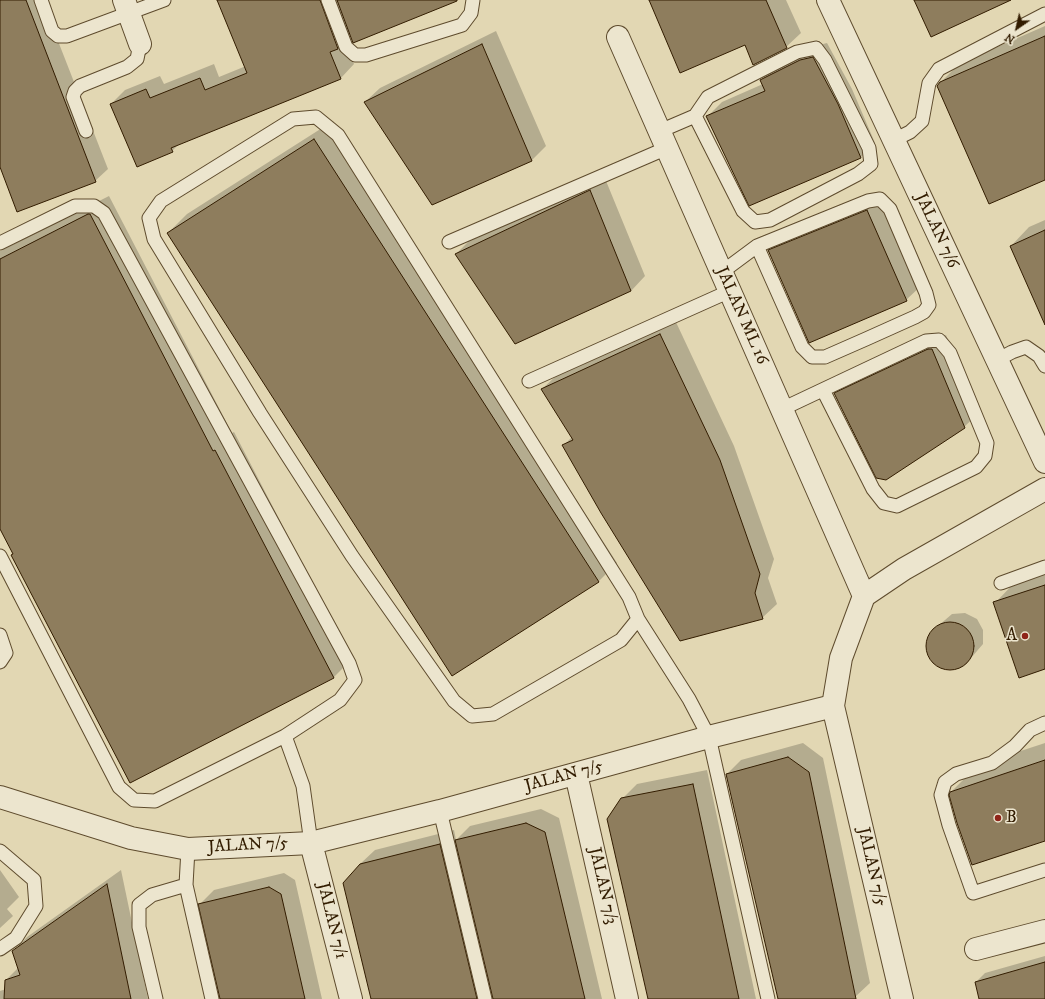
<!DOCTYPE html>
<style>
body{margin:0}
#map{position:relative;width:1045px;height:999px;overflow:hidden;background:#e2d7b3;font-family:"IM FELL DW Pica",serif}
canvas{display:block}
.north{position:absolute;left:997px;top:8px;width:40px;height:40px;-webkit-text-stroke:3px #ece5ce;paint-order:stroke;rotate:214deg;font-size:11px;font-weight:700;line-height:16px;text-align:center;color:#321c00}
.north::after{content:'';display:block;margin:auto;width:14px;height:18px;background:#321c00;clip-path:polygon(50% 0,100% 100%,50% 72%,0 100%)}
</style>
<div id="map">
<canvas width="1045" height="999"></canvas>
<div class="north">N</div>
</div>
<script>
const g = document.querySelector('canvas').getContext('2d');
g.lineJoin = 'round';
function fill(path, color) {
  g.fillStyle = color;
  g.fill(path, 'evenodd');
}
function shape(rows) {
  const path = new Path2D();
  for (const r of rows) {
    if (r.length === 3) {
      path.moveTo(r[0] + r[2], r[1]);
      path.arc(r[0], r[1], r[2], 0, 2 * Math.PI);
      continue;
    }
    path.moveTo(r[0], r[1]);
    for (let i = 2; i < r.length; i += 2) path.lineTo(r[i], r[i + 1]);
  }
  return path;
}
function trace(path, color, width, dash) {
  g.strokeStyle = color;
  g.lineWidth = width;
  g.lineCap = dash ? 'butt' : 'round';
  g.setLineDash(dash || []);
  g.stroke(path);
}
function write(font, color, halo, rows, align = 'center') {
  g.font = font + ' "IM FELL DW Pica",serif';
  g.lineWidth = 3;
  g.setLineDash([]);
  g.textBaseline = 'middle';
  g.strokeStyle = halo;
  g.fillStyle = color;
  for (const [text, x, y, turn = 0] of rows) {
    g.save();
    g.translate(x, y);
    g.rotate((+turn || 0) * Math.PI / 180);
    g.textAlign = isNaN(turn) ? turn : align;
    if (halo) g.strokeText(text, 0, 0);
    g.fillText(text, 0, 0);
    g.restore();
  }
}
fill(shape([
 [0,0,42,0,108,169,95,181,0,164],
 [218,0,453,0,351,34,345,41,354,64,340,79,179,144,172,151,111,104,125,90,160,76,164,84,214,64,219,77,246,66],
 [650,0,786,0,801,33,786,47,745,44],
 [1045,26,1045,179,940,83,960,63],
 [496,31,546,146,532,160,365,102,380,88],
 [827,43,852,89,875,143,861,157,750,204,708,116,722,102,763,84,761,80,775,66,815,46],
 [333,121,617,563,598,582,168,233,187,214],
 [604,176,645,276,631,291,456,254,470,240],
 [109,196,232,433,234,432,352,659,333,678,14,554,0,527,0,251],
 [882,196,921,286,906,300,769,251,783,236],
 [1045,220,1045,323,1011,246,1029,227],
 [675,320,734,446,774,559,768,578,777,604,762,618,564,445,572,437,542,389,557,375],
 [946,335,979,413,964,427,835,394,849,379],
 [1045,568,1045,668,995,603,1021,576],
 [965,613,977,619,983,630,983,644,965,665,953,670,939,667,930,658,927,645,931,632,952,614],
 [803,743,823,758,870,983,855,997,846,999,779,999,727,774,741,760],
 [1045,743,1045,840,951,792,978,765],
 [707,770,756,999,649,999,622,799,637,784],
 [541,809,559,818,602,999,372,999,360,864,375,850,454,830,456,840,470,826],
 [0,870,19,897,7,909,13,916,0,928],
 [121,870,148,999,0,999,0,991,6,989,6,980,19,967,13,952,27,937],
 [284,873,295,880,322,999,220,999,200,904,214,890],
 [1045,956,1045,999,980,999,976,982,985,973]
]), '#0003');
const building = shape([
 [0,0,26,0,96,182,17,212,0,167,0,0],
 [217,0,320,0,338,49,330,52,341,79,171,148,173,152,137,167,110,104,146,89,150,98,200,78,205,90,247,73,217,0],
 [337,0,457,0,457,1,353,43,337,0],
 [649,0,766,0,787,48,753,65,745,45,680,73,649,0],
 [914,0,1011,0,931,37,914,0],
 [1045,36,1045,180,989,204,937,86,940,82,1045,36],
 [482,44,532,161,432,205,364,102,482,44],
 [813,57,838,104,861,158,749,206,706,116,765,91,760,80,800,60,813,57],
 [314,139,599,582,452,676,167,233,314,139],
 [590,190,631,291,515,344,455,254,590,190],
 [867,210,907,301,809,343,768,250,867,210],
 [88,214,90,214,213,451,215,450,334,678,130,783,11,555,13,554,0,529,0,259,88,214],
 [1045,230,1045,325,1010,246,1045,230],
 [660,334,720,460,760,574,755,593,763,619,680,641,601,513,562,445,573,440,541,389,660,334],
 [928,349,932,349,965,428,886,480,876,478,834,393,928,349],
 [1045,585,1045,669,1019,678,993,602,1045,585],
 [950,646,24],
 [788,757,809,772,856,999,778,999,726,774,788,757],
 [1045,760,1045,841,972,865,957,823,949,795,950,792,1045,760],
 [693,784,739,999,648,999,607,819,621,798,693,784],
 [526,823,545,832,585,999,493,999,455,840,526,823],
 [440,844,477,999,371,999,343,883,360,864,440,844],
 [107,884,131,999,4,999,5,980,20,975,12,951,107,884],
 [269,887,281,894,305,999,220,999,198,904,269,887],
 [1045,962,1045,999,979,999,975,982,1045,962]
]);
fill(building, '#8e7d5d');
trace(building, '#321c00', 1);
const lane = shape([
 [41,0,52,31,58,36,67,36,164,0],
 [328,0,346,47,355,55,366,55,462,25,471,13,473,0],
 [86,131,73,97,75,91,80,86,127,67,137,59,140,44],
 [660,131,695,116,708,97,797,52,816,48,825,60,869,148,871,164,858,174,770,220,755,222,743,211,695,116],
 [894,140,910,132,922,121,929,83,939,69,1045,14],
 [449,242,667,148],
 [0,243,75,206,94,206,104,213,349,663,355,680,340,700,285,736,303,786,311,843],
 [722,272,757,246,868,201,880,199,890,209,926,293,929,305,924,312,915,317,866,339,825,357,812,357,802,347,757,246],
 [997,360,1012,352,1026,347,1039,356,1045,366],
 [529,381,730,291],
 [782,409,926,341,939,340,950,353,987,443,985,456,976,467,897,506,884,503,873,489,823,390],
 [0,556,119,787,134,800,155,801,285,736],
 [1001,583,1045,567],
 [638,619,621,640,493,714,472,716,454,701,352,556,260,413,154,239,149,218,161,201,293,119,316,117,338,135,629,597,638,619,689,699,709,737,768,999],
 [0,635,6,653,0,662],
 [1045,723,1030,730,1015,746,992,763,956,774,945,782,941,795,949,825,973,893,1045,870],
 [440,811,485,999],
 [188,849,186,885,212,999],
 [0,851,34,880,36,906,16,938,0,949],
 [156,999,139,927,139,905,152,895,186,885]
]);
const street = shape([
 [124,0,140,44],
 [828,0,1045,462],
 [618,37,864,596],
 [576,774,627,999],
 [0,797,131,838,188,849,311,843,440,811,709,737,833,706],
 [311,843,351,999],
 [976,949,1045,931],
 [902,999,833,706,841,658,864,596,904,569,1045,489]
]);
trace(lane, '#5e4b2d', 15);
trace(street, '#5e4b2d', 24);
trace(lane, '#ece5ce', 13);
trace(street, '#ece5ce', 22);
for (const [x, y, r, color] of [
 [1025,636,4,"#8f2418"],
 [998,818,4,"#8f2418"]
]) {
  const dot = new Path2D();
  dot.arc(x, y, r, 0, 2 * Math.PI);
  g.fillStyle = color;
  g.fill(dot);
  trace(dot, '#ece5ce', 1.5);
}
write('17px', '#321c00', '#ece5ce', [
 ["JALAN 7/6",936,231,65],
 ["JALAN ML 16",741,316,66],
 ["JALAN 7/5",564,777,-15],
 ["JALAN 7/5",248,846,-3],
 ["JALAN 7/5",871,867,77],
 ["JALAN 7/3",602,886,77],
 ["JALAN 7/1",331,921,76]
]);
write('17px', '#321c00', '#ece5ce', [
 ["A",1017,636],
 ["B",1006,818,"left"]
], 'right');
</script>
